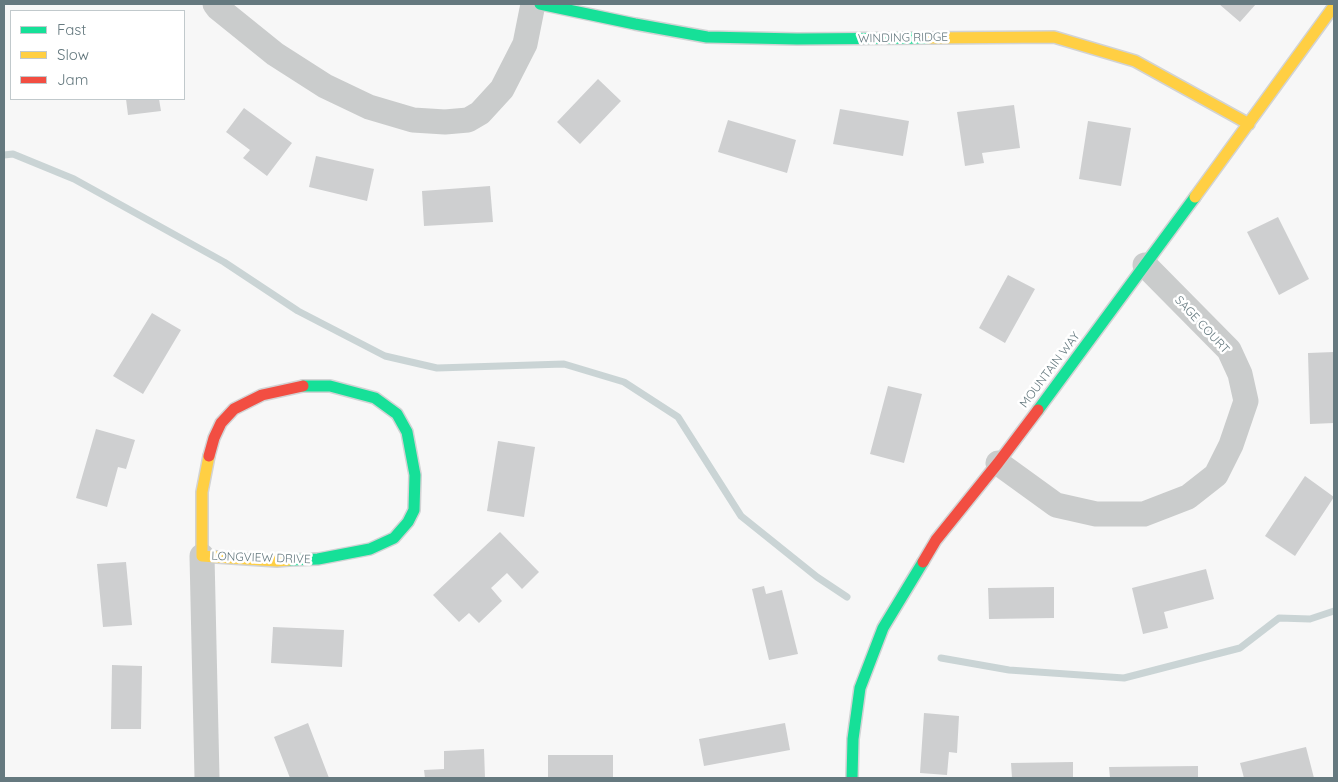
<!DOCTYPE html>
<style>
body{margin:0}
#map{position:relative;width:1338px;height:782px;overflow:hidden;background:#f7f7f7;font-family:Quicksand,sans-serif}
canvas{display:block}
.frame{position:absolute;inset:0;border:5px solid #65797f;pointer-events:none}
.legend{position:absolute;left:10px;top:10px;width:175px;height:90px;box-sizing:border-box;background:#fff;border:1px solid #c1c9cc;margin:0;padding:6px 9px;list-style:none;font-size:15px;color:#65797f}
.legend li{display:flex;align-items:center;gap:10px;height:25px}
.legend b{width:25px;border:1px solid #c1c9cc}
</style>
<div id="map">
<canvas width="1338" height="782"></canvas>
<div class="frame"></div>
<ul class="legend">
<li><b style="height:6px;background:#16e098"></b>Fast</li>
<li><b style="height:6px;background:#ffcf43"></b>Slow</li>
<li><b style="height:6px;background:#f24e42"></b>Jam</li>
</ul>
</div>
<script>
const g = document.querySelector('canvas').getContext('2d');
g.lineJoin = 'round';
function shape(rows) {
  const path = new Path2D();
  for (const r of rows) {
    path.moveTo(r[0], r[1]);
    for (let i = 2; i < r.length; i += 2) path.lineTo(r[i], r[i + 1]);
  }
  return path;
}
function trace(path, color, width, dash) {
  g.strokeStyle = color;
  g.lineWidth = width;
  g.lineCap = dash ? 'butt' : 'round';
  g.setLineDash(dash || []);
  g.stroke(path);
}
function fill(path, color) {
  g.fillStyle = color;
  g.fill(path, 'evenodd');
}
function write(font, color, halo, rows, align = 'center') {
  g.font = font + ' Quicksand,sans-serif';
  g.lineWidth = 5;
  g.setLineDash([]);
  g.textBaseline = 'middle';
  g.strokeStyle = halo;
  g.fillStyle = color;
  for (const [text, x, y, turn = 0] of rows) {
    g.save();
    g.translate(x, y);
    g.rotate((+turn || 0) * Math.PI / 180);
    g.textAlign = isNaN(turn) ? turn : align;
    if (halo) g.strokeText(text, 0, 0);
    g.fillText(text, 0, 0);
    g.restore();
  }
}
trace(shape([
 [4,155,13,154,74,179,224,262,298,311,385,356,437,368,564,364,624,382,678,417,741,516,817,577,847,597],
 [941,658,1009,670,1124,678,1240,648,1279,618,1310,619,1334,611]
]), '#cad4d5', 7);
fill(shape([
 [1219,4,1256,4,1240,22],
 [598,79,621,101,580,144,557,122],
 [126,99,159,99,161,111,128,115],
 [1014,105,1020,148,982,153,984,163,965,166,957,112],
 [244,108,292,143,267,176,243,158,250,150,226,132],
 [840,109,909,121,903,156,833,144],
 [728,120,796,140,787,173,718,152],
 [1088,121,1131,128,1121,186,1079,179],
 [316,156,374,169,367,201,309,187],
 [490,186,493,222,424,226,422,191],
 [1278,217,1309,279,1279,295,1247,232],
 [1008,275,1035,289,1005,343,979,328],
 [152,313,181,330,143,394,113,376],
 [1334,352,1334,423,1310,424,1308,353],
 [888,386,922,394,904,463,870,454],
 [96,429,135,440,126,469,118,467,107,507,76,498],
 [498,441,535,447,524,517,487,511],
 [1305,476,1334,497,1295,556,1265,536],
 [500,532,539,572,522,589,507,573,491,588,502,601,479,623,469,613,459,622,433,595],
 [126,562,132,625,103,627,97,564],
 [1206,569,1214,599,1164,612,1168,628,1143,634,1132,588],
 [764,586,766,594,782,590,798,654,769,660,752,589],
 [1054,587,1054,618,989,619,988,588],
 [273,627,344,630,342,667,271,663],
 [112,665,142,666,141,729,111,729],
 [924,713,959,716,957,753,949,752,947,775,920,773],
 [308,723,329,778,290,778,274,737],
 [785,723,790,750,704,766,699,739],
 [1306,747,1314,778,1244,778,1240,763],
 [484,749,485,778,425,778,424,770,444,769,444,751],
 [548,755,613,755,613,778,548,778],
 [1073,762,1073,778,1012,778,1011,763],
 [1198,766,1198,778,1110,778,1109,767]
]), '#cecfd0');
const fast = shape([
 [540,4,635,24,707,37,797,39,928,38],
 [1038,410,1195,197],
 [289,560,318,559,370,549,394,538,408,522,414,510,415,475,407,432,397,414,375,398,330,386,303,386],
 [852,778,853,739,860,688,883,628,923,562]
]);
const slow = shape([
 [928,38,1054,37,1135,61,1249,124],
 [1195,197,1334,6],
 [209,456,202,492,202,556,277,561,289,560]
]);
const jam = shape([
 [209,456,214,438,221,423,234,409,262,395,303,386],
 [923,562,936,540,998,463,1038,410]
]);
trace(fast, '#d2d3d4', 14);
trace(slow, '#d2d3d4', 14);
trace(jam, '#d2d3d4', 14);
trace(shape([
 [215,4,218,8,275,54,325,86,369,107,413,120,445,122,468,120,480,113,502,89,525,44,533,4],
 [998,463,1056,505,1096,514,1144,514,1188,497,1216,475,1231,445,1246,401,1240,374,1229,350,1145,265],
 [202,556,207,778]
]), '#cacccc', 25);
trace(fast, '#16e098', 11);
trace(slow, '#ffcf43', 11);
trace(jam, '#f24e42', 11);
write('12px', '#65797f', '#fff', [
 ["WINDING RIDGE",903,38,-1],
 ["SAGE COURT",1202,325,47],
 ["MOUNTAIN WAY",1050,370,-53],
 ["LONGVIEW DRIVE",261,558,2]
]);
</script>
